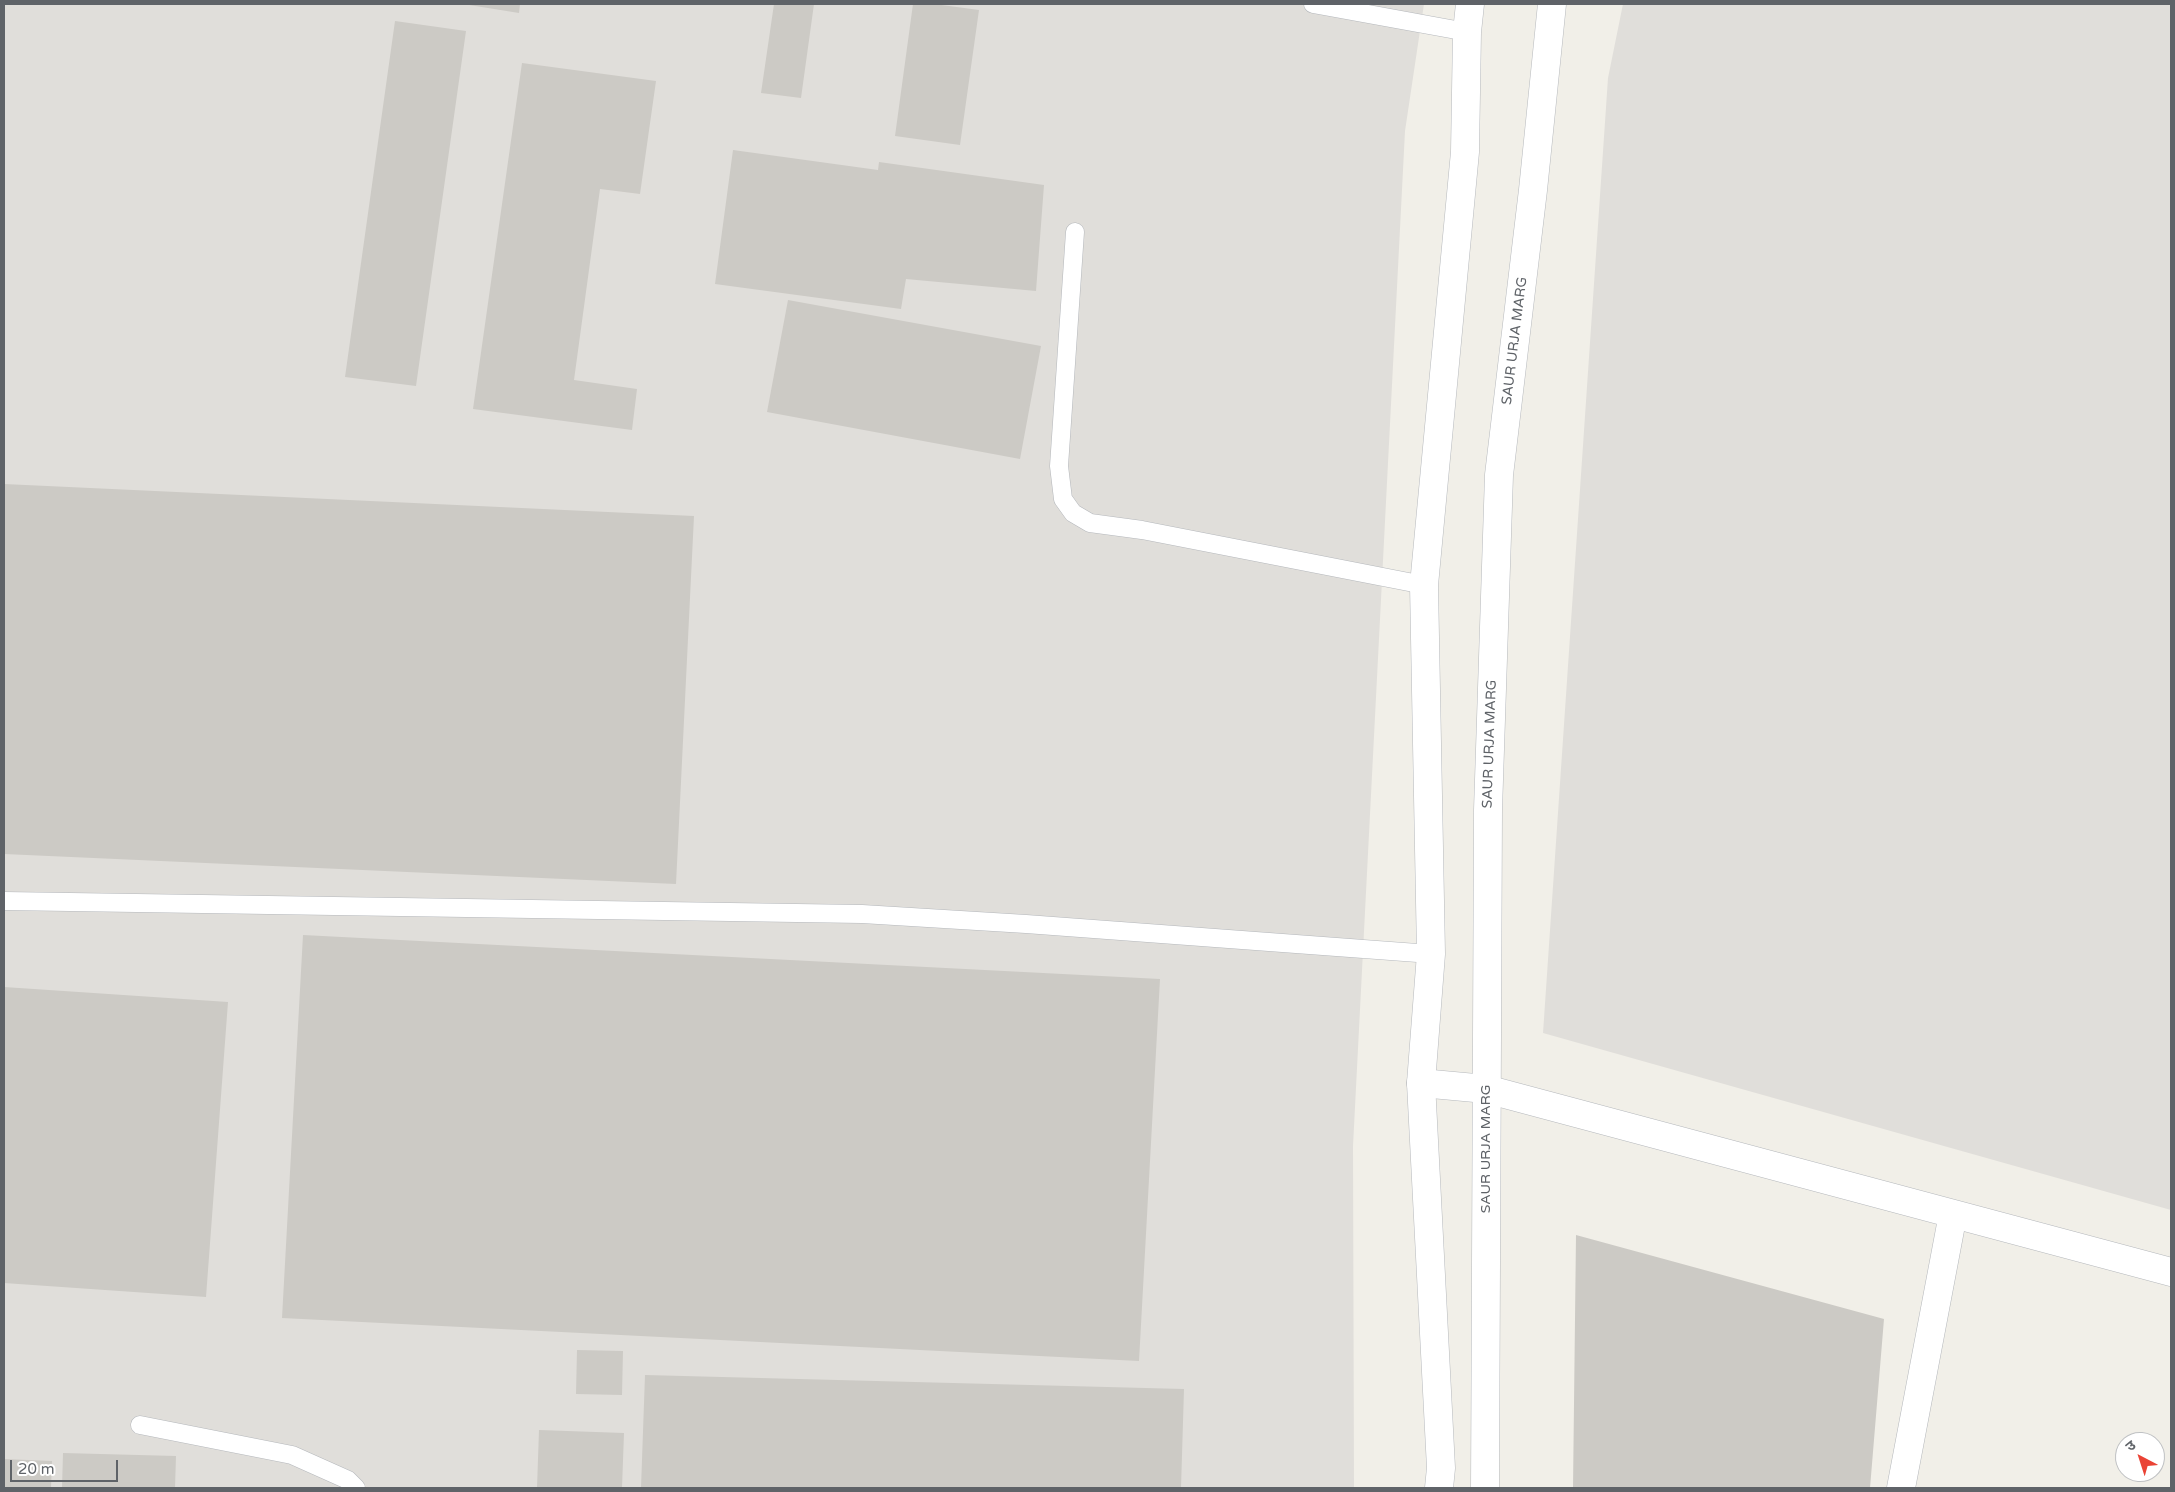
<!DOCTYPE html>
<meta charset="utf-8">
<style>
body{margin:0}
#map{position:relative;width:2175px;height:1492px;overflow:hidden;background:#f1efe8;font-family:"Varela Round","Noto Sans Devanagari",sans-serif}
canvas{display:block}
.frame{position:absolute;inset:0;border:5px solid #5f6368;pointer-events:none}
.north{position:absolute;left:2115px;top:1432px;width:50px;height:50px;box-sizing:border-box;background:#fff;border:1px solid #bfc1c3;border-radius:50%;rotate:320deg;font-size:14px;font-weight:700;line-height:20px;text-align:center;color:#5f6368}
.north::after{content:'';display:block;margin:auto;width:18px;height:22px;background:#ea4335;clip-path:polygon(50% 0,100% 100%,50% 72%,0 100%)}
.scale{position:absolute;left:10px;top:1460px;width:108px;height:22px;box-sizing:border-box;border:2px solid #5f6368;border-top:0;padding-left:6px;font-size:15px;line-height:18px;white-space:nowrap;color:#5f6368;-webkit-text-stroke:4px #fff;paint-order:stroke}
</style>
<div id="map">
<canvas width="2175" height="1492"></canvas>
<div class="frame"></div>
<div class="north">उ</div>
<div class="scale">20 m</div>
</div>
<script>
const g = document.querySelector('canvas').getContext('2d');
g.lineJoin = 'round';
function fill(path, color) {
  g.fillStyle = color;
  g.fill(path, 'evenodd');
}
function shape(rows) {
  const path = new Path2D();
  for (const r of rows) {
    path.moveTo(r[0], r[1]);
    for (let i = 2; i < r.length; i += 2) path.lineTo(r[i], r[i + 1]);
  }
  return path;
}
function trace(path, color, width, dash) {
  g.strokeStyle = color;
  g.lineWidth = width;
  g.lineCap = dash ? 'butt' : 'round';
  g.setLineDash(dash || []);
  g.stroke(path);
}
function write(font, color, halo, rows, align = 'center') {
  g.font = font + ' "Varela Round",sans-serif';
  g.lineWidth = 4;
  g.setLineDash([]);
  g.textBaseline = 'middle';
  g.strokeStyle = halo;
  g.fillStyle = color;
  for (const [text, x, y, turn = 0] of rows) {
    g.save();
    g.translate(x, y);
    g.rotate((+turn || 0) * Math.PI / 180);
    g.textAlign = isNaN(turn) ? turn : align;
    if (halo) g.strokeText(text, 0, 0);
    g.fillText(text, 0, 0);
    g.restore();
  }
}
fill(shape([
 [4,4,1424,4,1405,131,1353,1146,1354,1488,4,1488],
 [1623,4,2171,4,2171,1210,1543,1033,1608,78]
]), '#e0deda');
fill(shape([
 [463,4,520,4,519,13],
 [774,4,814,4,801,98,761,93],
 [913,4,934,4,979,10,960,145,895,136],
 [395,21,466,31,416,386,345,377],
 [522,63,656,81,640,194,600,189,574,380,637,389,632,430,473,409],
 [733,150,878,170,879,162,1044,185,1036,291,906,279,901,309,715,284],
 [788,300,1041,346,1020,459,767,412],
 [4,484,694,516,676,884,4,854],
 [303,935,1160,979,1139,1361,282,1318],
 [4,987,228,1002,206,1297,4,1283],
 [1576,1235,1884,1319,1870,1488,1573,1488],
 [577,1350,623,1351,622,1395,576,1394],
 [645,1375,1184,1389,1181,1488,641,1488],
 [539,1430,624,1433,622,1488,537,1488],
 [63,1453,176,1456,175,1488,62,1488],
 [4,1459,52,1461,51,1488,4,1488]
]), '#cccac5');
const service = shape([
 [1313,4,1467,32],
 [1075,232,1059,466,1063,499,1073,513,1090,523,1142,530,1424,585],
 [4,901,862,914,1026,924,1431,954],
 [140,1425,292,1455,348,1480,356,1488]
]);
const minor = shape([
 [1421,1083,1486,1089,2171,1272],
 [1901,1488,1953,1214]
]);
const tertiary = shape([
 [1439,1488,1441,1468,1421,1083,1431,954,1424,585,1465,152,1467,32,1470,4],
 [1485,1488,1488,810,1499,475,1533,190,1552,4]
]);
trace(service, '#b5b8bc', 19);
trace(minor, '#b5b8bc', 29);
trace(tertiary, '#b5b8bc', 29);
trace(service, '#fff', 18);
trace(minor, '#fff', 28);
trace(tertiary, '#fff', 28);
write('14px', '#5f6368', '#fff', [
 ["SAUR URJA MARG",1515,341,-83],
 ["SAUR URJA MARG",1490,744,-88],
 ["SAUR URJA MARG",1486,1149,-90]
]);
</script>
